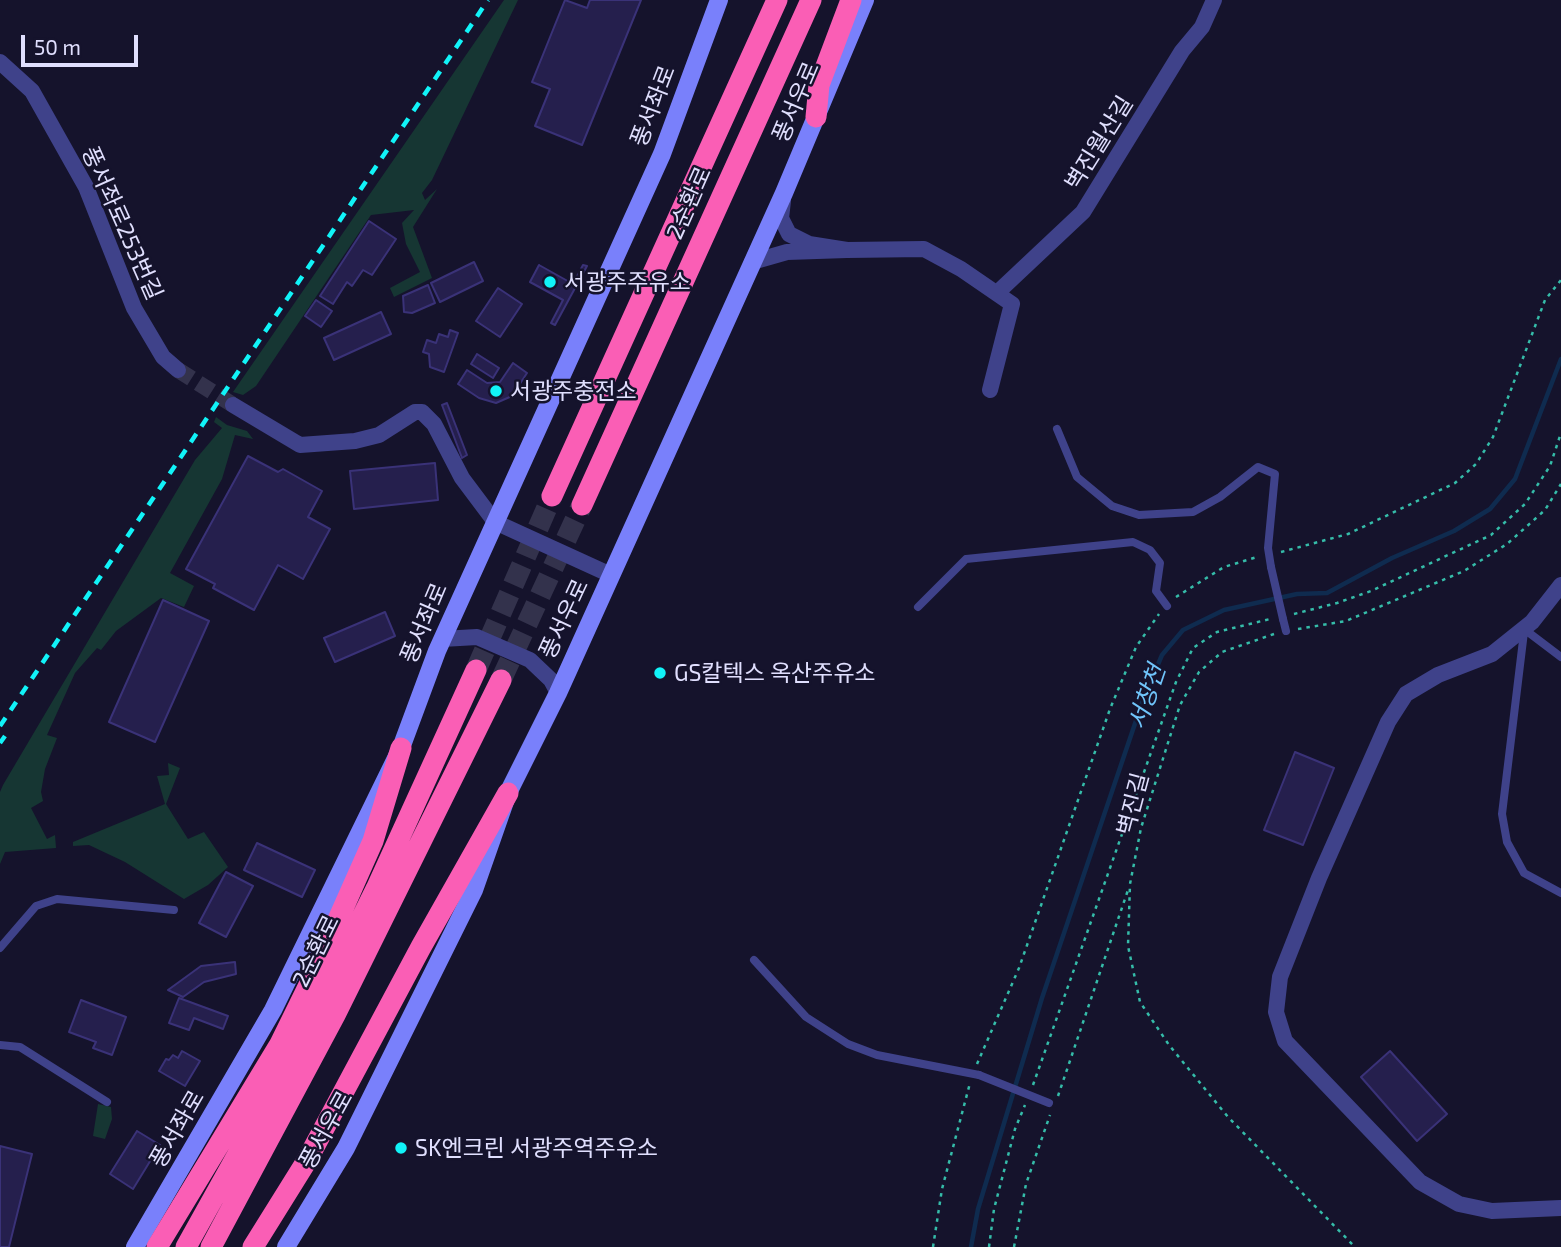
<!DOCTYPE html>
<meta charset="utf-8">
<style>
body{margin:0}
#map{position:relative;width:1561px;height:1247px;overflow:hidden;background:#15132c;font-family:"Exo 2",sans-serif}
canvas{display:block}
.scale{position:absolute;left:21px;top:35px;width:117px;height:32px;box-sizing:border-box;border:4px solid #e0dffe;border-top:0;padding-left:9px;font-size:21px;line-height:24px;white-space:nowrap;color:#e0dffe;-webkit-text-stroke:5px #15132c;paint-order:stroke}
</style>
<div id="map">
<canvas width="1561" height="1247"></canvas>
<div class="scale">50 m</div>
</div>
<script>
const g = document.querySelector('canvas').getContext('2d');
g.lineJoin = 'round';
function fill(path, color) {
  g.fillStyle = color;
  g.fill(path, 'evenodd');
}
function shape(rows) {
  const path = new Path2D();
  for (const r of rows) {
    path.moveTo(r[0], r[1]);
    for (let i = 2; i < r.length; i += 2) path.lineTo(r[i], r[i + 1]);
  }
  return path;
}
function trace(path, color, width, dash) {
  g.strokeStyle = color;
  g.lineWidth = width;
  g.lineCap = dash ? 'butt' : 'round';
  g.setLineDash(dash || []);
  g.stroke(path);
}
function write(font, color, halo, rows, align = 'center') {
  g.font = font + ' "Exo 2","Noto Sans KR",sans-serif';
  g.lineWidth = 5;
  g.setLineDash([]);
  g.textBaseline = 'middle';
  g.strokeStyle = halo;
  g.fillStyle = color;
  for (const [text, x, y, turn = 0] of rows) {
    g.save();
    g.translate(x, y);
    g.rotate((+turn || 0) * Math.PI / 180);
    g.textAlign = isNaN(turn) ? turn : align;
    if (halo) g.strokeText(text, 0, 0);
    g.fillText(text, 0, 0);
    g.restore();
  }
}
fill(shape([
 [504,0,518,0,432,180,422,193,425,200,437,189,413,227,432,278,394,297,390,288,420,272,406,244,402,223,414,210,371,215,256,386,243,395,233,392],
 [216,417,227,425,247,431,253,439,235,435,222,479,170,573,194,586,184,607,161,598,116,631,101,650,97,648,75,673,47,735,57,738,45,769,41,792,43,801,31,808,47,839,55,835,56,848,5,852,0,864,0,792,3,785,195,460,222,428,214,422],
 [168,763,180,768,166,804,188,839,204,832,228,867,208,885,184,899,125,862,89,845,73,846,73,842,165,804,157,776,169,775],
 [98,1104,111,1107,112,1119,105,1139,93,1136]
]), '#163633');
trace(shape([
 [971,1247,978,1209,1042,998,1144,697,1162,655,1183,630,1224,610,1297,594,1327,593,1392,558,1454,531,1490,509,1515,479,1561,359]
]), '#0f2b4f', 4.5);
const building = shape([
 [565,0,587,8,590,0,641,0,582,145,535,126,550,89,532,82,565,0],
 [369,221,396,239,372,275,363,270,352,286,347,282,333,304,320,296,369,221],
 [474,262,483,281,440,302,431,283,474,262],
 [539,265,573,284,583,265,587,266,555,325,551,323,563,300,530,282,539,265],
 [428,285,435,303,412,313,404,312,403,296,428,285],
 [498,288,522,304,500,337,476,321,498,288],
 [316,300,332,311,321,327,305,316,316,300],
 [381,312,391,334,334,360,324,338,381,312],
 [450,330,458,333,444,372,430,367,429,354,423,352,427,340,436,343,439,334,448,337,450,330],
 [477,354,499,368,493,378,471,364,477,354],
 [513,363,527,373,512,396,496,403,479,398,458,384,467,370,487,383,500,382,513,363],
 [447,403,467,455,462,458,442,405,447,403],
 [248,456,278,472,283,469,322,491,308,517,330,529,303,579,278,565,254,610,213,588,215,584,186,569,248,456],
 [435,463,438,500,354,509,350,471,435,463],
 [163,600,209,621,155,742,109,722,163,600],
 [385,612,395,636,335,662,324,638,385,612],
 [1295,752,1334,768,1303,845,1264,830,1295,752],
 [257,843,315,870,302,897,244,870,257,843],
 [226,872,253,886,226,937,199,923,226,872],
 [235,962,236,974,204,982,183,997,168,990,201,966,235,962],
 [179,998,228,1016,223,1029,194,1018,189,1030,169,1023,179,998],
 [81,1000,126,1017,112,1055,93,1048,96,1042,69,1032,81,1000],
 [182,1051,200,1061,185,1086,159,1071,166,1059,169,1060,173,1055,178,1058,182,1051],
 [1390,1051,1447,1114,1417,1141,1361,1077,1390,1051],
 [137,1131,160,1145,133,1189,110,1174,137,1131],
 [0,1146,32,1154,9,1247,0,1247,0,1146]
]);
fill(building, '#251f4d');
trace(building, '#3a3278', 2);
trace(shape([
 [178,370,233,405]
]), '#33324c', 16, [16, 8]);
trace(shape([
 [476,670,552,496],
 [501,680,582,505]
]), '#33324c', 21, [21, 10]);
trace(shape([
 [1281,552,1348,534,1455,483,1476,464,1493,437,1545,300,1561,280],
 [1176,597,1224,567,1257,557],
 [1294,614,1337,603,1371,591,1491,535,1525,504,1550,466,1561,433],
 [1298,629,1346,621,1464,571,1507,544,1545,510,1561,484],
 [1274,634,1222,652,1199,672,1180,705,1141,828,1130,884,1128,946,1140,1002,1169,1045,1228,1117,1355,1247],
 [977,1064,1019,968,1110,709,1136,647,1159,614],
 [1033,1085,1176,682,1193,648,1217,632,1270,619],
 [1058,1096,1129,887],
 [933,1247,942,1189,970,1083],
 [989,1247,994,1209,1015,1129,1025,1105],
 [1014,1247,1026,1184,1050,1115]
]), '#35bca9', 2.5, [3.5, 5]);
trace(shape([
 [1057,429,1077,477,1112,506,1139,515,1193,512,1220,497,1258,467,1275,474,1268,548,1271,567],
 [918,607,966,559,1133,542,1150,550,1160,563,1156,591,1167,606],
 [1283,619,1286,631],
 [1524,629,1561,657],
 [1524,632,1502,814,1507,842,1524,873,1561,893],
 [0,948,36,906,57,899,174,910],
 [754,960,806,1017,848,1044,877,1055,979,1075],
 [0,1045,20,1047,107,1102]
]), '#3f428a', 8);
trace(shape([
 [0,62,32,91,86,187,134,308,163,357,178,370],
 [847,250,924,249,961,269,1012,304,990,390],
 [752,262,787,252,847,250,809,244,789,234,781,218,783,201],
 [998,292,1083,212,1182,51,1202,27,1214,0],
 [233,405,300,445,355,441,379,435,415,412,422,412,434,424,462,478,495,522,611,575],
 [1561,585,1532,622,1492,654,1438,675,1406,694,1388,722,1319,878,1280,977,1276,1012,1285,1041,1420,1182,1459,1204,1492,1211,1561,1208],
 [442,639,477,637,530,660,551,680,558,693]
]), '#3f428a', 16);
trace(shape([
 [135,1247,273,1010,401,748,437,651,662,154,719,0],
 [286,1247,346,1148,474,890,508,793,558,693,784,193,865,0]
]), '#7980fb', 18);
trace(shape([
 [816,117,819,85,851,0],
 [552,496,777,0],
 [582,505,811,0],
 [157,1247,280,1044,309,985,373,841,401,748],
 [186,1247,302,1039,376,889,476,670],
 [211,1247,335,1015,501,680],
 [253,1247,306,1162,421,947,508,793]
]), '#fa5eb5', 21);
trace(shape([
 [0,726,488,0],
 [0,743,5,736]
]), '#11f3f8', 4.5, [10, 9]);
trace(shape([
 [1271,567,1283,619],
 [979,1075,1049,1103]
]), '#3f428a', 8);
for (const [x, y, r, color] of [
 [550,282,7,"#11f3f8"],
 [496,391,7,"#11f3f8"],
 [660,673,7,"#11f3f8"],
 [401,1148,7,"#11f3f8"]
]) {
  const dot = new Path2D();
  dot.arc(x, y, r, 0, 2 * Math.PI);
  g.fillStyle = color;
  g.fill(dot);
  trace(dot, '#15132c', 2.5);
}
write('23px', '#e0dffe', '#15132c', [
 ["풍서우로",796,102,-67],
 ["풍서좌로",653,106,-69],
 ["벽진월산길",1099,143,-58],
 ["2순환로",689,203,-66],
 ["풍서좌로253번길",122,223,66],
 ["풍서우로",564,619,-65],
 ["풍서좌로",424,623,-67],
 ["벽진길",1133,804,-75],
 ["2순환로",316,951,-64],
 ["풍서좌로",177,1129,-60],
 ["풍서우로",326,1130,-61]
]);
write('23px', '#e0dffe', '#15132c', [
 ["서광주주유소",564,282],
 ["서광주충전소",510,391],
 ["GS칼텍스 옥산주유소",674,673],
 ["SK엔크린 서광주역주유소",415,1148]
], 'left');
write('italic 24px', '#70c5fb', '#15132c', [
 ["서창천",1147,697,-71]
]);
</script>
